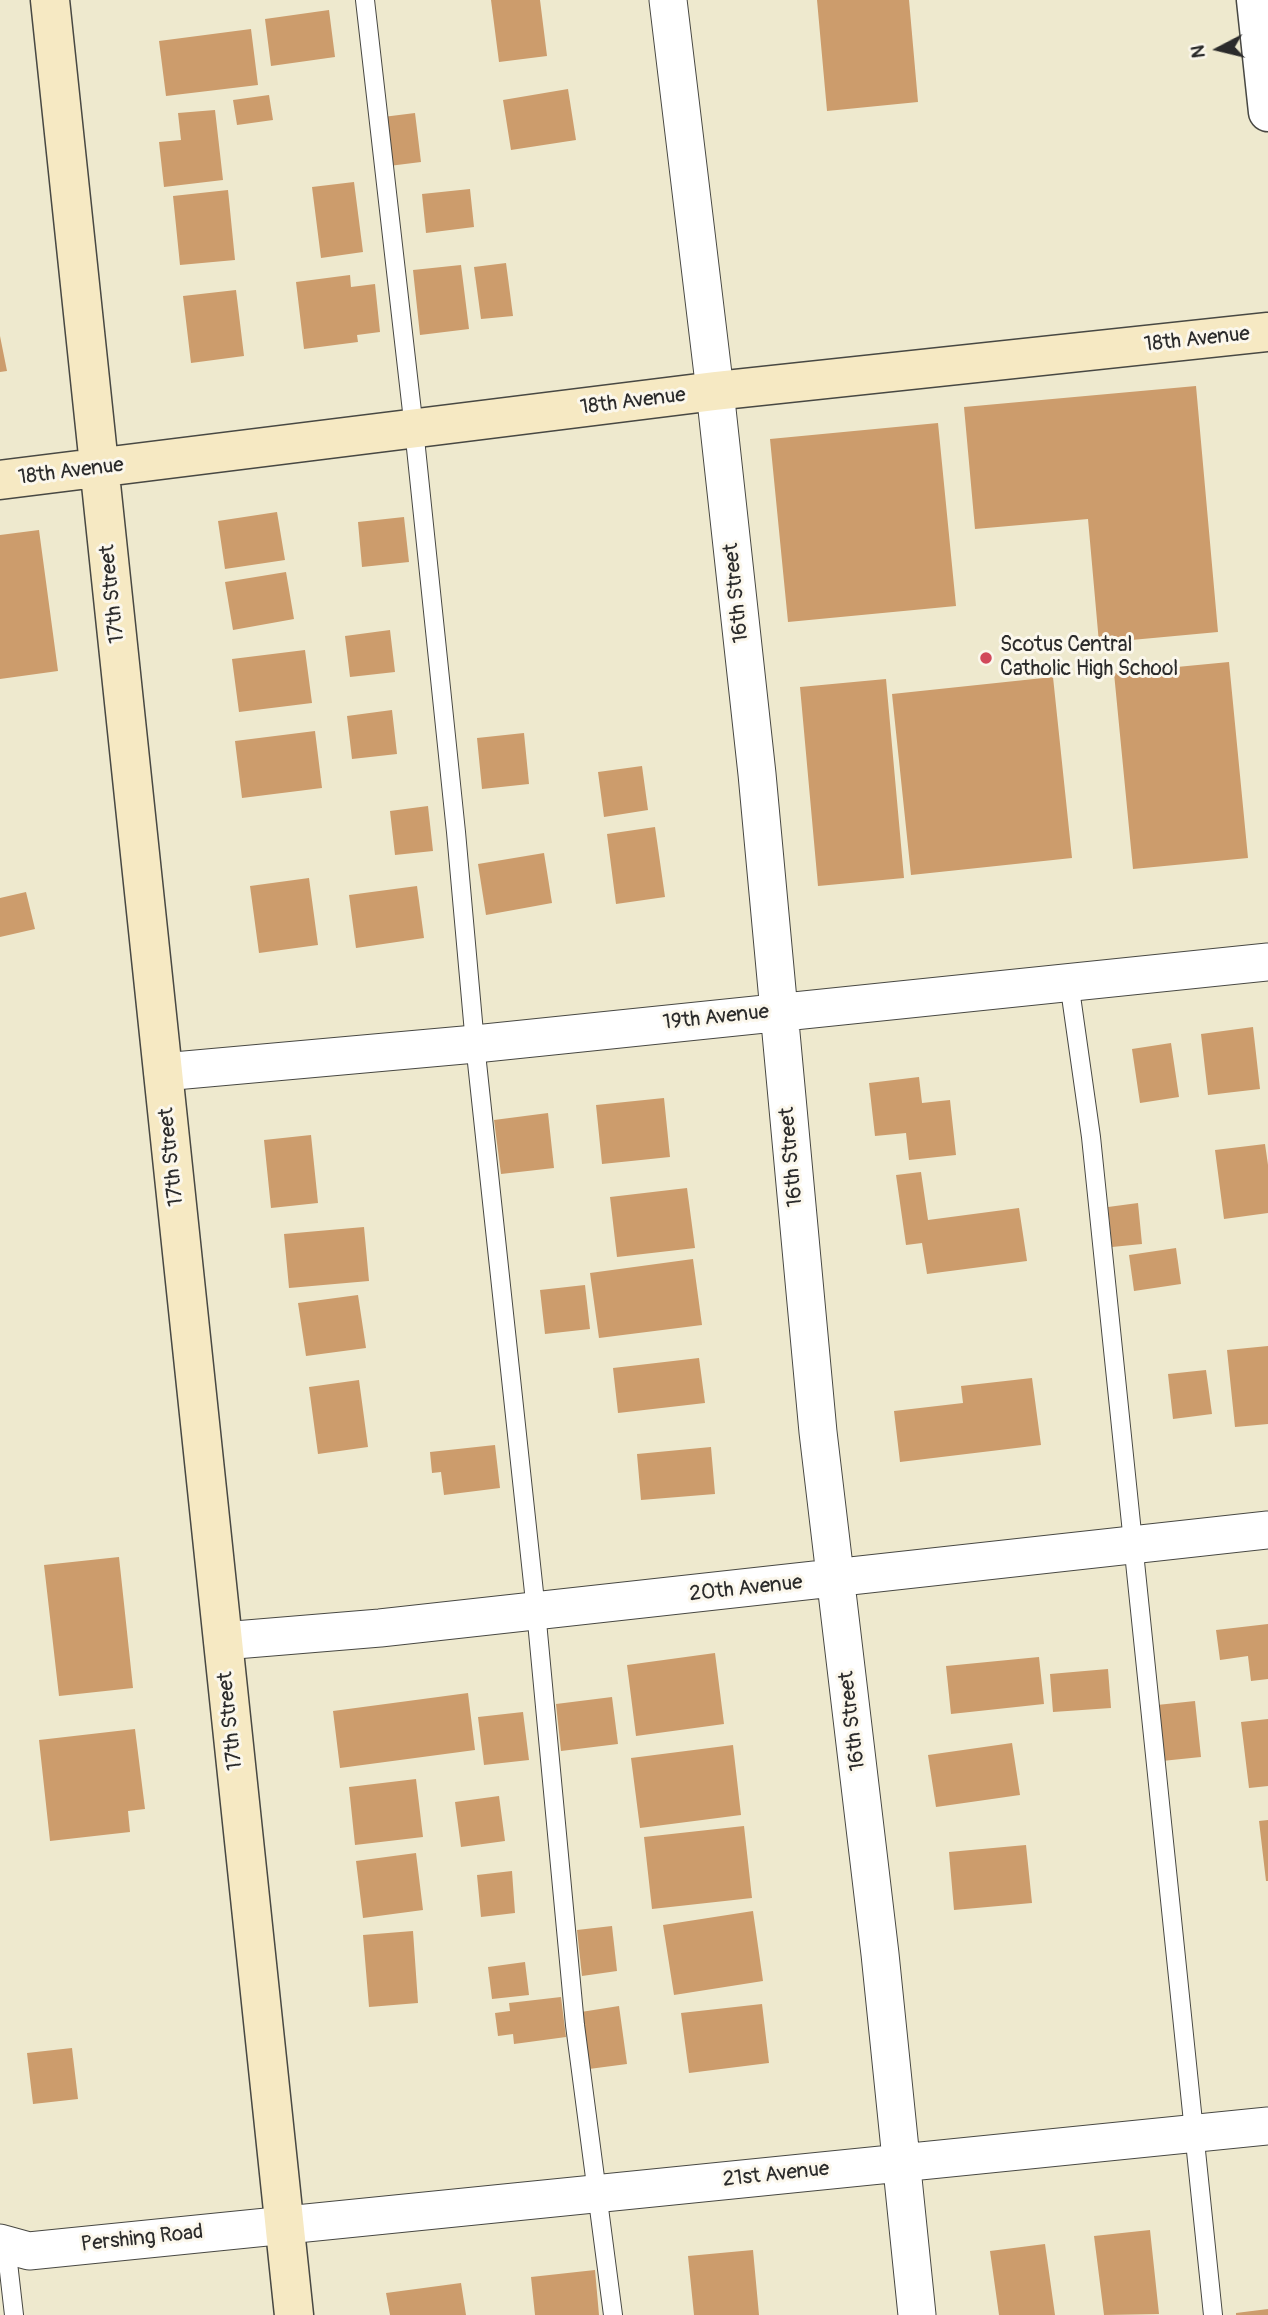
<!DOCTYPE html>
<style>
body{margin:0}
#map{position:relative;width:1268px;height:2315px;overflow:hidden;background:#eee9ce;font-family:Pangolin,sans-serif}
canvas{display:block}
.north{position:absolute;left:1184px;top:14px;width:70px;height:70px;-webkit-text-stroke:5px #fbf7ec;paint-order:stroke;rotate:263deg;font-size:19px;font-weight:700;line-height:28px;text-align:center;color:#2b2b2b}
.north::after{content:'';display:block;margin:auto;width:24px;height:32px;background:#2b2b2b;clip-path:polygon(50% 0,100% 100%,50% 72%,0 100%)}
</style>
<div id="map">
<canvas width="1268" height="2315"></canvas>
<div class="north">N</div>
</div>
<script>
const g = document.querySelector('canvas').getContext('2d');
g.lineJoin = 'round';
function fill(path, color) {
  g.fillStyle = color;
  g.fill(path, 'evenodd');
}
function shape(rows) {
  const path = new Path2D();
  for (const r of rows) {
    path.moveTo(r[0], r[1]);
    for (let i = 2; i < r.length; i += 2) path.lineTo(r[i], r[i + 1]);
  }
  return path;
}
function trace(path, color, width, dash) {
  g.strokeStyle = color;
  g.lineWidth = width;
  g.lineCap = dash ? 'butt' : 'round';
  g.setLineDash(dash || []);
  g.stroke(path);
}
function write(font, color, halo, rows, align = 'center') {
  g.font = font + ' Pangolin,sans-serif';
  g.lineWidth = 6;
  g.setLineDash([]);
  g.textBaseline = 'middle';
  g.strokeStyle = halo;
  g.fillStyle = color;
  for (const [text, x, y, turn = 0] of rows) {
    g.save();
    g.translate(x, y);
    g.rotate((+turn || 0) * Math.PI / 180);
    g.textAlign = isNaN(turn) ? turn : align;
    if (halo) g.strokeText(text, 0, 0);
    g.fillText(text, 0, 0);
    g.restore();
  }
}
fill(shape([
 [491,0,540,0,547,56,499,62],
 [817,0,909,0,918,102,827,111],
 [329,10,335,57,271,66,265,19],
 [251,29,258,85,166,96,159,41],
 [568,89,576,140,511,150,503,100],
 [269,95,273,120,237,125,233,100],
 [215,110,223,180,164,187,159,142,181,140,178,113],
 [415,113,421,162,389,166,383,117],
 [354,182,363,252,321,258,312,187],
 [470,189,474,227,426,233,422,194],
 [228,190,235,260,180,265,173,196],
 [506,263,513,316,481,319,474,267],
 [461,265,469,329,420,335,413,270],
 [350,275,351,287,375,284,380,332,357,335,358,342,304,349,296,282],
 [236,290,244,356,191,363,183,296],
 [0,336,7,371,0,372],
 [1196,386,1218,632,1099,643,1088,519,975,529,964,407],
 [938,423,956,606,788,622,770,439],
 [277,512,285,560,225,569,218,521],
 [404,517,409,562,362,567,358,522],
 [39,530,58,671,0,679,0,535],
 [286,572,294,619,233,630,225,582],
 [390,630,395,672,350,677,345,636],
 [305,650,312,703,239,712,232,659],
 [1229,662,1248,858,1133,869,1114,673],
 [1053,677,1072,858,911,875,892,694],
 [886,679,904,878,818,886,800,687],
 [392,710,397,754,352,759,347,716],
 [315,731,322,788,242,798,235,741],
 [524,733,529,784,482,789,477,738],
 [642,766,648,810,604,817,598,772],
 [428,806,433,851,395,855,390,811],
 [655,827,665,897,616,904,607,834],
 [544,853,552,903,486,915,478,864],
 [309,878,318,945,259,953,250,886],
 [417,886,424,938,356,948,349,895],
 [26,892,35,929,0,937,0,898],
 [1253,1027,1260,1089,1208,1095,1201,1034],
 [1171,1043,1179,1097,1140,1103,1132,1049],
 [919,1077,922,1103,950,1100,956,1155,909,1160,906,1133,875,1136,869,1083],
 [664,1098,670,1157,602,1164,596,1105],
 [548,1113,554,1168,501,1174,494,1120],
 [311,1135,318,1203,271,1208,264,1140],
 [1265,1144,1268,1165,1268,1213,1224,1219,1215,1150],
 [921,1172,928,1220,1019,1208,1027,1261,927,1274,922,1243,906,1245,896,1175],
 [687,1188,695,1248,617,1257,610,1197],
 [1138,1203,1142,1244,1112,1247,1108,1207],
 [364,1227,369,1281,289,1288,284,1234],
 [1176,1248,1181,1284,1134,1291,1129,1255],
 [693,1259,702,1325,599,1338,590,1273],
 [585,1285,590,1329,545,1334,540,1290],
 [358,1295,366,1348,306,1356,298,1303],
 [1268,1346,1268,1424,1235,1427,1227,1350],
 [699,1358,705,1403,618,1413,613,1368],
 [1206,1370,1212,1414,1173,1419,1168,1374],
 [1032,1378,1041,1445,900,1462,894,1411,963,1403,961,1386],
 [359,1380,368,1447,318,1454,309,1387],
 [495,1445,500,1488,444,1495,441,1472,432,1473,430,1452],
 [711,1447,715,1494,641,1500,637,1454],
 [119,1557,133,1688,59,1696,44,1565],
 [1268,1624,1268,1679,1251,1681,1248,1656,1220,1660,1216,1630],
 [715,1653,724,1724,636,1736,627,1665],
 [1039,1657,1044,1704,951,1714,946,1666],
 [1108,1669,1111,1708,1053,1712,1050,1674],
 [468,1693,475,1750,340,1768,333,1711],
 [612,1697,618,1744,561,1751,556,1704],
 [1195,1701,1201,1757,1162,1761,1157,1705],
 [523,1712,529,1760,484,1765,478,1717],
 [1268,1719,1268,1786,1249,1788,1241,1722],
 [135,1729,145,1809,128,1811,130,1832,50,1841,39,1740],
 [1012,1743,1020,1795,936,1807,928,1755],
 [733,1745,741,1815,640,1828,631,1758],
 [416,1779,423,1837,355,1845,349,1787],
 [499,1796,505,1841,461,1847,455,1802],
 [1268,1820,1268,1881,1266,1881,1259,1821],
 [744,1826,752,1898,652,1909,644,1837],
 [1026,1845,1032,1903,954,1910,949,1852],
 [416,1853,423,1910,363,1918,356,1861],
 [512,1871,515,1913,481,1917,477,1875],
 [753,1911,763,1981,674,1995,663,1925],
 [612,1926,617,1971,582,1976,577,1930],
 [413,1931,418,2003,369,2007,363,1935],
 [525,1962,529,1995,492,1999,488,1967],
 [561,1997,566,2037,514,2044,513,2034,498,2036,495,2013,510,2011,509,2003],
 [762,2004,769,2063,689,2073,681,2013],
 [619,2006,627,2064,589,2069,581,2012],
 [72,2048,78,2099,33,2104,27,2053],
 [1150,2230,1159,2314,1104,2315,1094,2236],
 [1045,2244,1055,2315,999,2315,990,2251],
 [753,2250,759,2315,694,2315,688,2256],
 [595,2270,599,2315,535,2315,531,2277],
 [461,2283,466,2315,390,2315,386,2293],
 [1268,2309,1268,2315,1236,2315,1236,2313]
]), '#cc9c6c');
const service = shape([
 [365,0,414,429,456,832,475,1044,536,1611,575,2025,613,2315],
 [1069,982,1091,1137,1213,2315],
 [6,2245,14,2315]
]);
const minor = shape([
 [668,0,715,391,757,774,818,1432,880,1954,917,2315],
 [163,1072,475,1044,1268,962],
 [223,1641,380,1628,1268,1530],
 [0,2243,29,2251,1268,2126]
]);
const tertiary = shape([
 [1256,0,1268,112]
]);
const secondary = shape([
 [50,0,294,2315],
 [0,480,715,391,1268,332]
]);
trace(service, '#484843', 20);
trace(minor, '#484843', 39);
trace(tertiary, '#484843', 41);
trace(secondary, '#484843', 41);
trace(service, '#fff', 18);
trace(minor, '#fff', 37);
trace(tertiary, '#fff', 38);
trace(secondary, '#f6e9c3', 38);
for (const [x, y, r, color] of [
 [986,658,7,"#d1495b"]
]) {
  const dot = new Path2D();
  dot.arc(x, y, r, 0, 2 * Math.PI);
  g.fillStyle = color;
  g.fill(dot);
  trace(dot, '#fbf7ec', 2.5);
}
write('21px', '#2b2b2b', '#fbf7ec', [
 ["18th Avenue",1197,340,-6],
 ["18th Avenue",633,402,-7],
 ["18th Avenue",71,472,-7],
 ["16th Street",737,593,-96],
 ["17th Street",113,594,-96],
 ["19th Avenue",716,1018,-6],
 ["17th Street",172,1157,-96],
 ["16th Street",792,1157,-95],
 ["20th Avenue",746,1589,-6],
 ["17th Street",231,1721,-96],
 ["16th Street",853,1721,-97],
 ["21st Avenue",776,2175,-6],
 ["Pershing Road",142,2239,-6]
]);
write('21px', '#2b2b2b', '#fbf7ec', [
 ["Scotus Central",1000,646],
 ["Catholic High School",1000,670]
], 'left');
</script>
